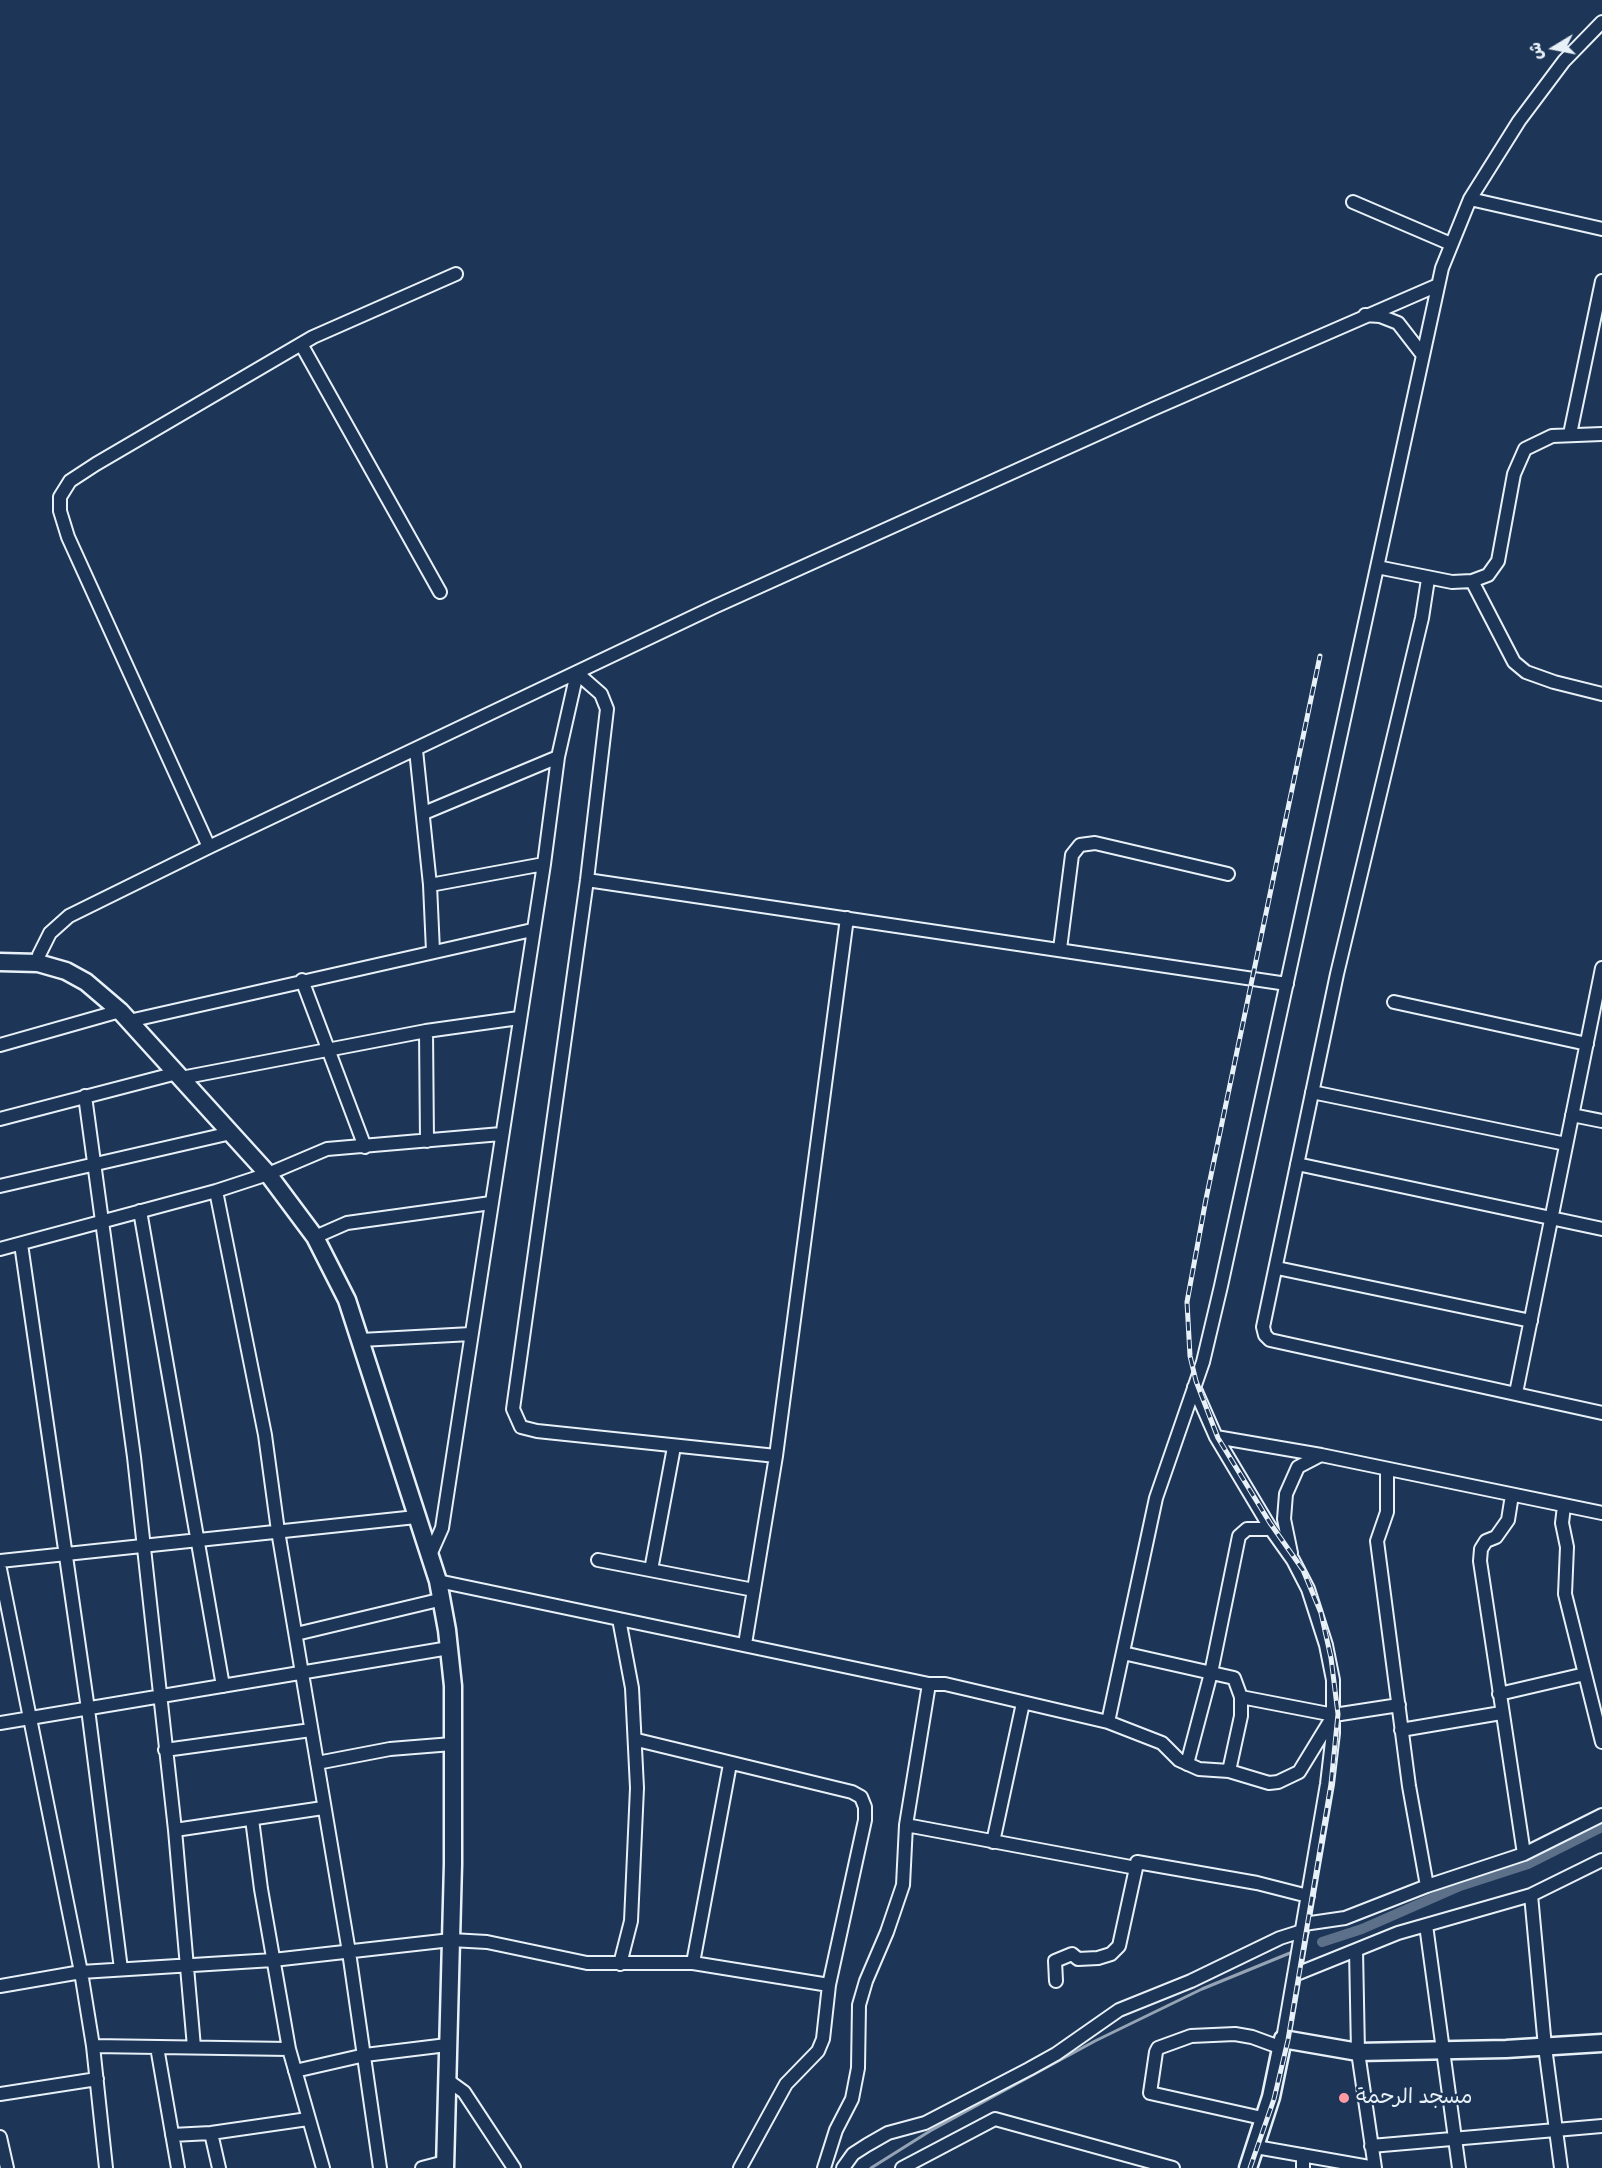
<!DOCTYPE html>
<meta charset="utf-8">
<style>
body{margin:0}
#map{position:relative;width:1602px;height:2168px;overflow:hidden;background:#1d3557;font-family:Sriracha,"Playpen Sans Arabic",sans-serif}
canvas{display:block}
.north{position:absolute;left:1524px;top:18px;width:60px;height:60px;-webkit-text-stroke:4px #1d3557;paint-order:stroke;rotate:260deg;font-size:16px;font-weight:700;line-height:24px;text-align:center;color:#e8f1f8}
.north::after{content:'';display:block;margin:auto;width:21px;height:27px;background:#e8f1f8;clip-path:polygon(50% 0,100% 100%,50% 72%,0 100%)}
</style>
<div id="map">
<canvas width="1602" height="2168"></canvas>
<div class="north">ش</div>
</div>
<script>
const g = document.querySelector('canvas').getContext('2d');
g.lineJoin = 'round';
function shape(rows) {
  const path = new Path2D();
  for (const r of rows) {
    path.moveTo(r[0], r[1]);
    for (let i = 2; i < r.length; i += 2) path.lineTo(r[i], r[i + 1]);
  }
  return path;
}
function trace(path, color, width, dash) {
  g.strokeStyle = color;
  g.lineWidth = width;
  g.lineCap = dash ? 'butt' : 'round';
  g.setLineDash(dash || []);
  g.stroke(path);
}
function write(font, color, halo, rows, align = 'center') {
  g.font = font + ' Sriracha,"Playpen Sans Arabic",sans-serif';
  g.lineWidth = 5;
  g.setLineDash([]);
  g.textBaseline = 'middle';
  g.strokeStyle = halo;
  g.fillStyle = color;
  for (const [text, x, y, turn = 0] of rows) {
    g.save();
    g.translate(x, y);
    g.rotate((+turn || 0) * Math.PI / 180);
    g.textAlign = isNaN(turn) ? turn : align;
    if (halo) g.strokeText(text, 0, 0);
    g.fillText(text, 0, 0);
    g.restore();
  }
}
trace(shape([
 [871,2168,930,2131,1095,2041,1202,1989,1290,1953]
]), '#95a4b5', 3);
trace(shape([
 [1322,1942,1362,1929,1460,1886,1528,1864,1602,1827]
]), '#5d7089', 10);
const street = shape([
 [1470,199,1602,229],
 [1353,202,1451,244],
 [1365,315,1380,316,1398,323,1422,354],
 [301,344,440,592],
 [1570,434,1602,281],
 [1377,567,1452,582,1472,581,1488,575,1498,561,1514,474,1525,449,1552,436,1602,434],
 [1428,579,1422,618,1337,974,1263,1327,1265,1335,1270,1340,1602,1413],
 [1472,581,1514,662,1526,672,1554,682,1602,694],
 [416,750,430,885,433,951],
 [424,813,558,757],
 [209,847,68,537,60,511,60,497,70,481,96,464,313,337,456,274],
 [587,880,1287,984],
 [430,885,544,864],
 [1060,949,1072,855,1080,845,1095,843,1228,874],
 [38,963,39,955,50,933,69,916,209,847,716,606,1153,409,1438,285],
 [302,980,365,1147],
 [1394,1002,1587,1044],
 [129,1021,532,930],
 [426,1031,427,1141],
 [0,1045,120,1011],
 [181,1078,426,1031,519,1018],
 [1312,1092,1566,1144],
 [85,1096,134,1457,175,1830,194,2047],
 [1572,1115,1602,1121],
 [0,1119,177,1073],
 [1297,1164,1602,1229],
 [0,1186,231,1133],
 [216,1191,265,1435,278,1531,349,1952,380,2168],
 [140,1211,223,1686],
 [315,1237,347,1223,491,1203],
 [21,1244,88,1709,121,1969],
 [0,1249,216,1191,268,1174,327,1149,501,1134],
 [1277,1268,1531,1321],
 [361,1340,471,1334],
 [1194,1387,1216,1437,1271,1529,1293,1560,1308,1589,1326,1645,1333,1680,1333,1733,1327,1784,1283,2039],
 [1516,1393,1602,968],
 [1216,1437,1321,1455,1602,1513],
 [1387,1469,1387,1512,1377,1541,1409,1786,1427,1886],
 [1512,1495,1508,1520,1496,1537,1486,1541,1481,1549,1480,1561,1524,1854],
 [1564,1506,1562,1523,1567,1547,1565,1594,1602,1742],
 [1291,1553,1284,1519,1286,1494,1298,1467,1321,1455],
 [430,1555,442,1528,544,864,558,757,577,673,601,694,607,709,587,880,513,1409,521,1427,537,1431,776,1456],
 [598,1560,754,1590],
 [0,1561,416,1517],
 [0,1569,81,1972,93,2046,106,2168],
 [651,1570,674,1447],
 [438,1581,929,1684,945,1684,1108,1722,1156,1498,1203,1362,1221,1286,1442,268,1470,199,1519,121,1564,61,1602,22],
 [619,1619,632,1688,637,1788,631,1921,620,1964],
 [296,1634,443,1599],
 [745,1644,776,1456,847,918],
 [1123,1653,1234,1678,1241,1697,1241,1716,1229,1771],
 [1499,1694,1585,1674],
 [1241,1697,1334,1715,1399,1705],
 [1108,1722,1162,1743,1179,1760,1199,1769,1229,1771,1269,1783,1278,1782,1299,1772,1332,1718],
 [0,1723,449,1648],
 [1401,1730,1501,1713],
 [637,1740,852,1792,861,1797,865,1807,865,1820,829,1985,823,2039,818,2051,786,2084,740,2168],
 [165,1750,311,1730],
 [317,1763,390,1749,452,1744],
 [1187,1764,1211,1673,1239,1536,1247,1529,1271,1529],
 [252,1819,261,1889,289,2049,323,2168],
 [906,1825,1136,1868,1137,1862,1257,1883,1308,1896],
 [175,1830,323,1808],
 [993,1842,1023,1703],
 [1531,1895,1545,2047,1561,2168],
 [1304,1924,1345,1918,1427,1886,1524,1854,1602,1815],
 [1426,1925,1459,2168],
 [1356,1950,1358,2052,1375,2168],
 [693,1963,730,1764],
 [1294,1975,1398,1933,1531,1895,1602,1860],
 [1056,1981,1055,1961,1072,1954,1078,1959,1098,1958,1111,1954,1119,1946,1136,1868],
 [0,1986,81,1972,273,1960,451,1940,487,1942,587,1963,693,1963,829,1985],
 [93,2046,289,2049],
 [157,2047,178,2168],
 [295,2071,365,2055,447,2045],
 [446,2079,464,2092,514,2168],
 [0,2094,97,2079],
 [1262,2118,1150,2093,1156,2052,1158,2048,1191,2036,1235,2034,1252,2037,1282,2048],
 [211,2133,219,2168],
 [172,2135,211,2133,308,2119],
 [0,2137,7,2168],
 [1371,2146,1602,2126],
 [1256,2147,1375,2168],
 [422,2168,445,2162],
 [824,2168,836,2130,852,2099,858,2068,859,2005,866,1981,887,1932,903,1885,906,1825,929,1684],
 [843,2168,853,2154,867,2145,888,2133,925,2123,1029,2069,1056,2054,1119,2010,1191,1981,1280,1938,1302,1931],
 [902,2168,995,2119,1173,2168],
 [1303,2168,1303,2155]
]);
const secondary = shape([
 [0,962,38,963,66,971,86,982,120,1011,268,1174,315,1237,347,1300,438,1581,447,1630,453,1686,453,1864,445,2168],
 [1248,2168,1271,2097,1283,2039,1358,2052,1506,2049,1602,2043]
]);
trace(street, '#e8f1f8', 16);
trace(secondary, '#e8f1f8', 21);
trace(street, '#1d3557', 12);
trace(secondary, '#1d3557', 16);
const rail = shape([
 [1250,2168,1274,2099,1288,2040,1331,1784,1338,1714,1331,1658,1321,1613,1303,1570,1270,1523,1218,1438,1196,1381,1190,1356,1187,1302,1206,1199,1320,656]
]);
trace(rail, '#e8f1f8', 5);
trace(rail, '#1d3557', 3, [9]);
for (const [x, y, r, color] of [
 [1344,2098,6,"#ff9aa2"]
]) {
  const dot = new Path2D();
  dot.arc(x, y, r, 0, 2 * Math.PI);
  g.fillStyle = color;
  g.fill(dot);
  trace(dot, '#1d3557', 2);
}
write('21px', '#e8f1f8', '#1d3557', [
 ["مسجد الرحمة",1356,2098]
], 'left');
</script>
